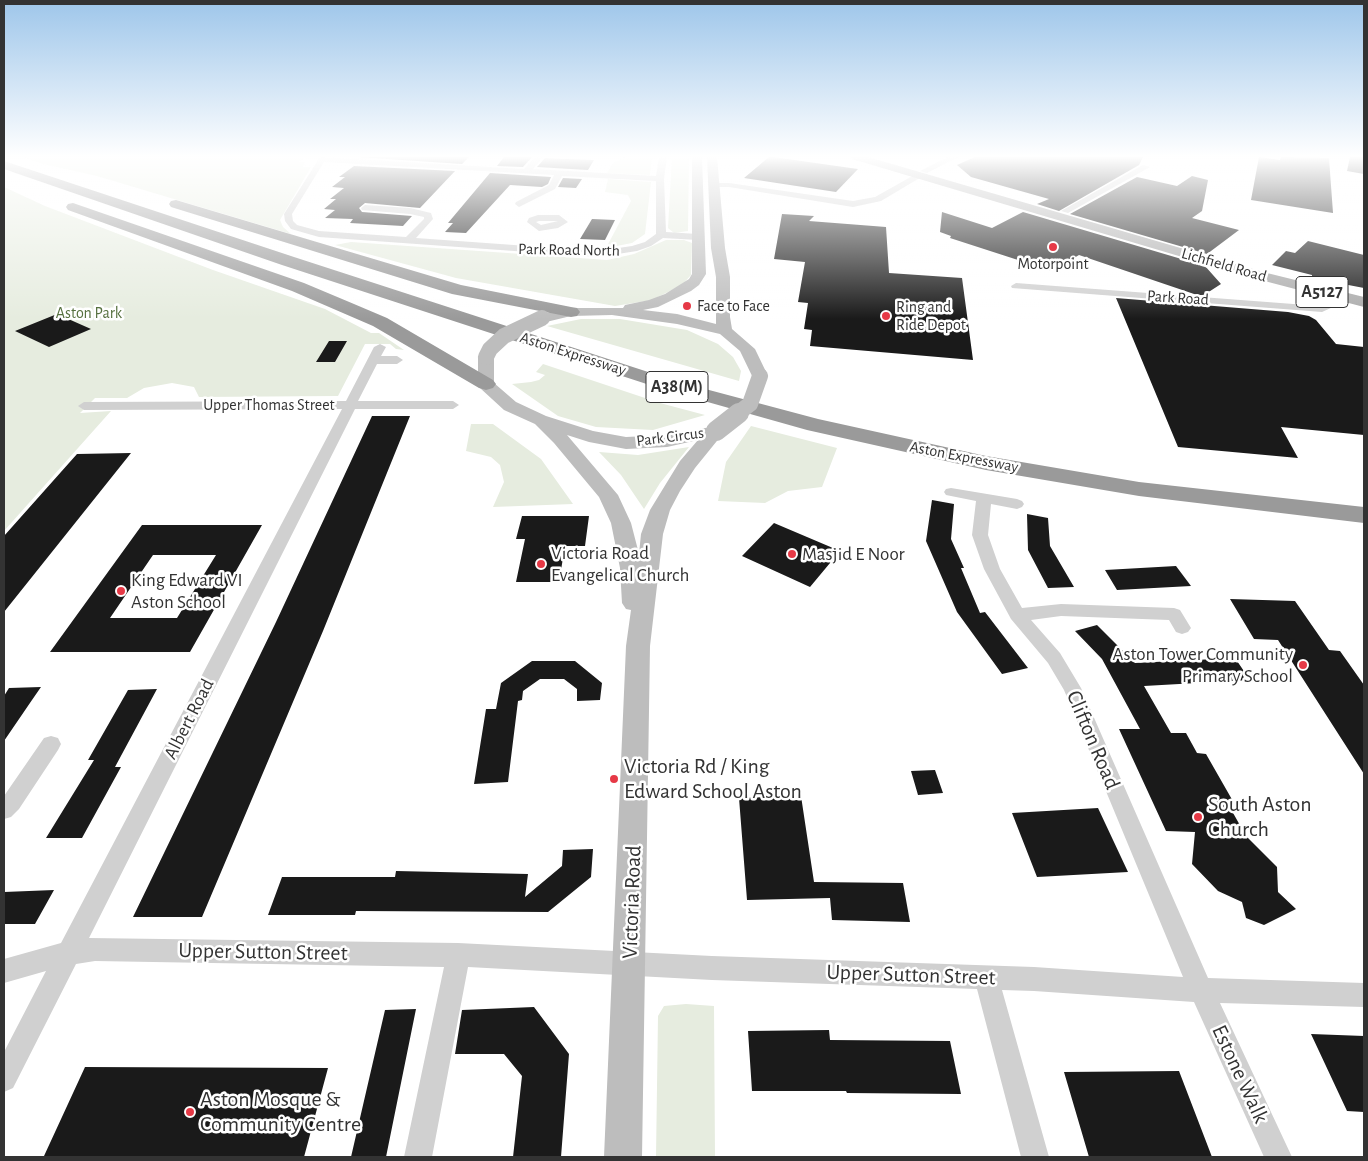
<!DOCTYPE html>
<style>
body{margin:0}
#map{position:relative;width:1368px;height:1161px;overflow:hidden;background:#fff;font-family:"Alegreya Sans",sans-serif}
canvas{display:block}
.frame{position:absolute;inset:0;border:5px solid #333;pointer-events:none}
</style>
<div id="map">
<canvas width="1368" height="1161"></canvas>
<div class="frame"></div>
</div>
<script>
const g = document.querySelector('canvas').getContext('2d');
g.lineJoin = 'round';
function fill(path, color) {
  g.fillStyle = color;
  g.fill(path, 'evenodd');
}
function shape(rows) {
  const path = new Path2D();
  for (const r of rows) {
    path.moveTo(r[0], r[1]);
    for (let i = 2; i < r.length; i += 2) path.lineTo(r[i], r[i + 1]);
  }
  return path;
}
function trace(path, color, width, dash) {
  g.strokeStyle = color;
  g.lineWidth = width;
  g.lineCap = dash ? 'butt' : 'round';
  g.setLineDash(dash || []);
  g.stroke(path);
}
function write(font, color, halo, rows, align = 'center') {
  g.font = font + ' "Alegreya Sans",sans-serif';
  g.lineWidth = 5;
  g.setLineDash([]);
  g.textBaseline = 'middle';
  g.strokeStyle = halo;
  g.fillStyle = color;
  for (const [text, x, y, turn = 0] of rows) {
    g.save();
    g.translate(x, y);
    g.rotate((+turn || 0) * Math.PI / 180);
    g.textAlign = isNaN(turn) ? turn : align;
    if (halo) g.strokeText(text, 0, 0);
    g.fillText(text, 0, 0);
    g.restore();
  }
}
fill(shape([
 [23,157,306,157,299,162,305,162,303,167,311,167,280,220,283,227,291,234,97,176,43,164],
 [625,157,652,157,650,175,607,173,613,163],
 [672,157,689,157,688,231,674,233,668,228],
 [608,179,651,182,645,234,632,243,606,248,631,201,628,195,605,192],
 [4,187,45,206,213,270,325,309,371,333,379,333,404,350,396,349,390,344,365,344,338,396,199,397,194,387,172,383,144,388,127,398,95,398,80,413,111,411,4,531],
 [666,240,684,240,692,243,691,275,682,285,652,300,615,306,456,278,335,245,351,242,607,260,634,254],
 [581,319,620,319,687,330,718,344,733,357,741,371,739,381,547,326],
 [543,364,660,403,705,415,653,430,596,427,558,416,512,384,531,382,539,380,545,375,536,372],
 [471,424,493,424,541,459,573,504,493,507,504,482,500,465,491,457,466,451],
 [751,426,837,448,822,487,788,491,765,503,718,501,726,462],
 [689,447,660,483,644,509,621,475,599,452,638,455],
 [686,1004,714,1006,715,1157,656,1157,658,1016,664,1006]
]), '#e6ecdf');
fill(shape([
 [358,157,469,157,462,164],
 [504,157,532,157,523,167,497,166],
 [769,157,773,157,858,169,836,192,744,178],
 [975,157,1143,157,1139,165,1059,211,1037,204,1049,199,971,177,957,165],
 [1259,157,1280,160,1281,157,1329,158,1333,213,1251,200],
 [1350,157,1364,157,1364,174,1347,171],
 [545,158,566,159,594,160,588,170,537,167],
 [354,166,455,171,420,208,365,203,359,208,362,212,412,216,403,226,350,223,353,219,325,218,335,210,324,209,336,199,330,199,344,188,332,187,345,177,339,177],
 [490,173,551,177,548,184,542,187,510,185,466,233,445,232,453,223,448,223],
 [1192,176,1208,180,1202,211,1192,218,1239,230,1207,254,1070,214,1137,177,1177,186],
 [563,178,582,179,576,188,558,187],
 [942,212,992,228,1023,212,1205,266,1221,284,1204,295,1197,295,1079,255,1052,271,950,238,951,236,940,232],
 [782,214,814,216,809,221,886,227,889,273,962,278,973,360,810,346,812,330,804,329,808,303,798,302,805,262,774,259],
 [592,219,615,220,605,240,580,239],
 [1308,241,1364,255,1364,288,1312,278,1312,275,1272,265,1286,251,1295,253],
 [1116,298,1288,312,1309,316,1316,320,1336,344,1364,347,1364,435,1281,427,1298,458,1178,447],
 [57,314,91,329,49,347,15,331],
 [329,341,347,341,335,362,316,362],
 [372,416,410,416,323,631,202,917,133,917,276,622],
 [131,453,4,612,4,536,77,454],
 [932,500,954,504,951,539,964,568,961,568,980,613,985,612,1028,668,1002,674,957,612,926,541],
 [1027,514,1048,518,1050,546,1074,587,1048,588,1028,550],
 [522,516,589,516,585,546,565,546,559,582,516,582,525,539,516,539],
 [774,523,840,551,810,587,742,556],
 [142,525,262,525,190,652,50,652],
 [153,555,216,555,177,618,110,618],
 [1176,566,1191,586,1117,590,1105,570],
 [1230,599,1295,601,1329,650,1340,651,1364,685,1364,774,1278,640,1254,639],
 [1097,625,1135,663,1235,658,1250,680,1144,686,1171,733,1186,733,1197,753,1206,754,1234,803,1228,804,1246,836,1277,867,1278,892,1296,909,1264,925,1246,918,1242,902,1218,891,1192,864,1195,832,1166,831,1119,729,1140,729,1102,659,1075,631],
 [532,661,575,661,602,683,600,700,577,701,577,689,564,679,540,679,523,691,522,700,518,701,508,782,474,784,486,709,496,709,501,683],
 [41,687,32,700,4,741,4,696,9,688],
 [157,689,115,767,121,767,82,838,46,838,94,760,88,760,128,690],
 [935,770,943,793,918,795,911,771],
 [801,796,814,882,903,883,910,922,832,920,830,898,747,900,739,798],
 [1098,808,1128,872,1037,877,1012,813],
 [593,849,591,877,548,912,356,911,355,915,268,915,282,877,395,877,396,871,528,874,525,897,562,866,563,850],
 [54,890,35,924,4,924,4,892],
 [534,1007,569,1054,561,1157,513,1157,522,1076,504,1054,455,1054,462,1010],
 [416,1009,386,1157,351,1157,385,1010],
 [829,1030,830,1040,950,1041,961,1094,847,1093,846,1091,752,1091,748,1031],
 [1311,1034,1364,1036,1364,1112,1347,1111],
 [85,1067,328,1068,304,1157,44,1156],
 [1179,1071,1212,1157,1089,1157,1064,1072]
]), '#1a1a1a');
fill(shape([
 [320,157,524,169,535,157,543,157,533,169,656,176,659,157,667,157,664,179,666,232,698,234,703,237,698,240,663,238,651,246,637,251,598,257,319,237,291,229,285,221,284,214,320,157],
 [324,162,554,175,549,185,516,202,515,204,519,207,555,189,562,176,656,181,656,234,645,242,632,246,598,251,416,238,433,219,431,213,410,208,365,205,361,208,362,210,410,214,424,217,424,219,406,237,319,231,297,225,293,221,292,214,324,162],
 [948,157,958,157,927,173,920,171,948,157],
 [1143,165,1150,167,1068,213,1061,211,1143,165],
 [916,174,923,176,881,201,853,207,729,187,715,187,711,185,715,183,729,183,853,201,875,197,916,174],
 [538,215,559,215,568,222,558,228,539,231,527,222,529,218,538,215],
 [539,221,558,221,541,225,536,222,539,221],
 [1016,283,1320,306,1324,303,1328,293,1332,292,1337,295,1333,307,1322,312,1012,288,1011,286,1016,283],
 [380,344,386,347,381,356,397,356,403,360,397,364,377,364,358,401,453,401,459,405,453,409,355,409,89,938,458,943,712,956,1034,967,1183,977,1064,690,1048,663,1011,619,984,569,972,535,976,501,946,495,944,492,946,489,951,488,1017,499,1022,501,1024,504,1022,507,1017,509,991,504,988,535,1000,569,1022,608,1061,604,1174,608,1180,610,1191,628,1188,632,1182,634,1176,632,1169,620,1061,616,1031,620,1060,653,1081,688,1208,978,1364,983,1364,1007,1220,1003,1292,1157,1264,1157,1194,1002,1034,991,1002,990,1049,1157,1021,1157,977,989,712,980,468,967,432,1157,404,1157,444,967,95,961,76,964,13,1088,4,1092,4,1052,46,971,4,983,4,959,61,943,342,409,84,410,78,406,84,402,346,401,374,347,380,344],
 [51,736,58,738,61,744,58,750,19,809,11,817,4,819,4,796,44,738,51,736]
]), '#d0d0d0');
fill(shape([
 [692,157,702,157,706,274,699,285,691,291,658,307,643,310,677,314,716,324,716,277,711,248,707,157,717,157,725,248,730,277,730,317,732,329,755,349,768,376,766,380,754,380,740,351,720,334,677,324,612,315,571,316,542,323,537,321,534,318,537,315,571,308,623,308,625,305,649,300,665,294,689,279,692,274,692,157],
 [486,352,492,354,494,357,494,383,516,402,546,416,593,431,626,437,667,435,716,426,722,427,725,431,695,468,680,491,670,510,663,534,650,646,642,1157,604,1157,626,646,631,610,626,609,622,603,620,568,611,523,599,497,554,443,535,424,504,410,480,388,478,384,478,357,480,354,486,352],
 [567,435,589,442,626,449,667,447,698,440,680,461,650,510,641,534,639,554,631,523,618,495,567,435]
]), '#bdbdbd');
fill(shape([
 [850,157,868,157,1263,272,1364,297,1364,307,1253,278,852,159,850,157]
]), '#ababab');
fill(shape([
 [4,161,294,257,679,382,818,419,986,456,1139,482,1364,507,1364,523,1139,496,986,470,807,430,665,390,282,265,4,169,4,161],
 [176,200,461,285,571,307,577,308,580,312,577,316,571,317,452,294,171,207,169,204,171,201,176,200],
 [73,203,304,283,354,304,387,318,493,380,496,384,493,388,486,390,479,388,373,326,292,291,68,210,66,207,68,204,73,203]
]), '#9a9a9a');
trace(shape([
 [486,357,490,349,504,336,542,318],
 [737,414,750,404,760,376]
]), '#bdbdbd', 16);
trace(shape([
 [716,431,739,413]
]), '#bdbdbd', 20);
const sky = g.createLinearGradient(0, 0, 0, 319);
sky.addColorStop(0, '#9ec6ea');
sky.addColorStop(0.49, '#fff');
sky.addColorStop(1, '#ffffff00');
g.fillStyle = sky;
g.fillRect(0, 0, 1368, 319);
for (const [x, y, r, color] of [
 [1053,247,5,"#e63946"],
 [687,306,5,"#e63946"],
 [886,316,5,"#e63946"],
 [792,554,5,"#e63946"],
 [541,564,5,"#e63946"],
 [121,591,5,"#e63946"],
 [1303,665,5,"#e63946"],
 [614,779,5,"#e63946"],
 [1198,817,5,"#e63946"],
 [190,1112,5,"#e63946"]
]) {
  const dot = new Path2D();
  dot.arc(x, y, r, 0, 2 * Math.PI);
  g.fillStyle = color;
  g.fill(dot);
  trace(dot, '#fff', 2);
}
write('16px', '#333', '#fff', [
 ["Park Road North",569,250,1],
 ["Lichfield Road",1224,265,16],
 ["Park Road",1178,298,4],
 ["Aston Expressway",573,354,18],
 ["Upper Thomas Street",269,405],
 ["Park Circus",670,437,-7],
 ["Aston Expressway",964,457,11]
]);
write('16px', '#333', '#fff', [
 ["Motorpoint",1053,264,"center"],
 ["Face to Face",697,306],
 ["Ring and",896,307],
 ["Ride Depot",896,325]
], 'left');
write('16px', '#56703f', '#fff', [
 ["Aston Park",89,313]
]);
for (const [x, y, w] of [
 [1322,292,52],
 [677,387,62]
]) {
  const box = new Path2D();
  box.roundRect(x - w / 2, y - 15.5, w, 31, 4);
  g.fillStyle = '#fff';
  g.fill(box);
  trace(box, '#333', 1);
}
write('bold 18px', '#333', null, [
 ["A5127",1322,292],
 ["A38(M)",677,387]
]);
write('19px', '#333', '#fff', [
 ["Victoria Road",551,553],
 ["Evangelical Church",551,575],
 ["Masjid E Noor",802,554],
 ["King Edward VI",131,580],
 ["Aston School",131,602],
 ["Aston Tower Community",1293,654,"right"],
 ["Primary School",1293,676,"right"]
], 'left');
write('19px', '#333', '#fff', [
 ["Albert Road",189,719,-63]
]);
write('22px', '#333', '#fff', [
 ["Clifton Road",1093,740,67],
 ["Victoria Road",632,902,-88],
 ["Upper Sutton Street",263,952,1],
 ["Upper Sutton Street",911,975,2],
 ["Estone Walk",1240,1074,65]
]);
write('22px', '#333', '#fff', [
 ["Victoria Rd / King",624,766],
 ["Edward School Aston",624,791],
 ["South Aston",1208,804],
 ["Church",1208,829],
 ["Aston Mosque &",200,1099],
 ["Community Centre",200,1124]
], 'left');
</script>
